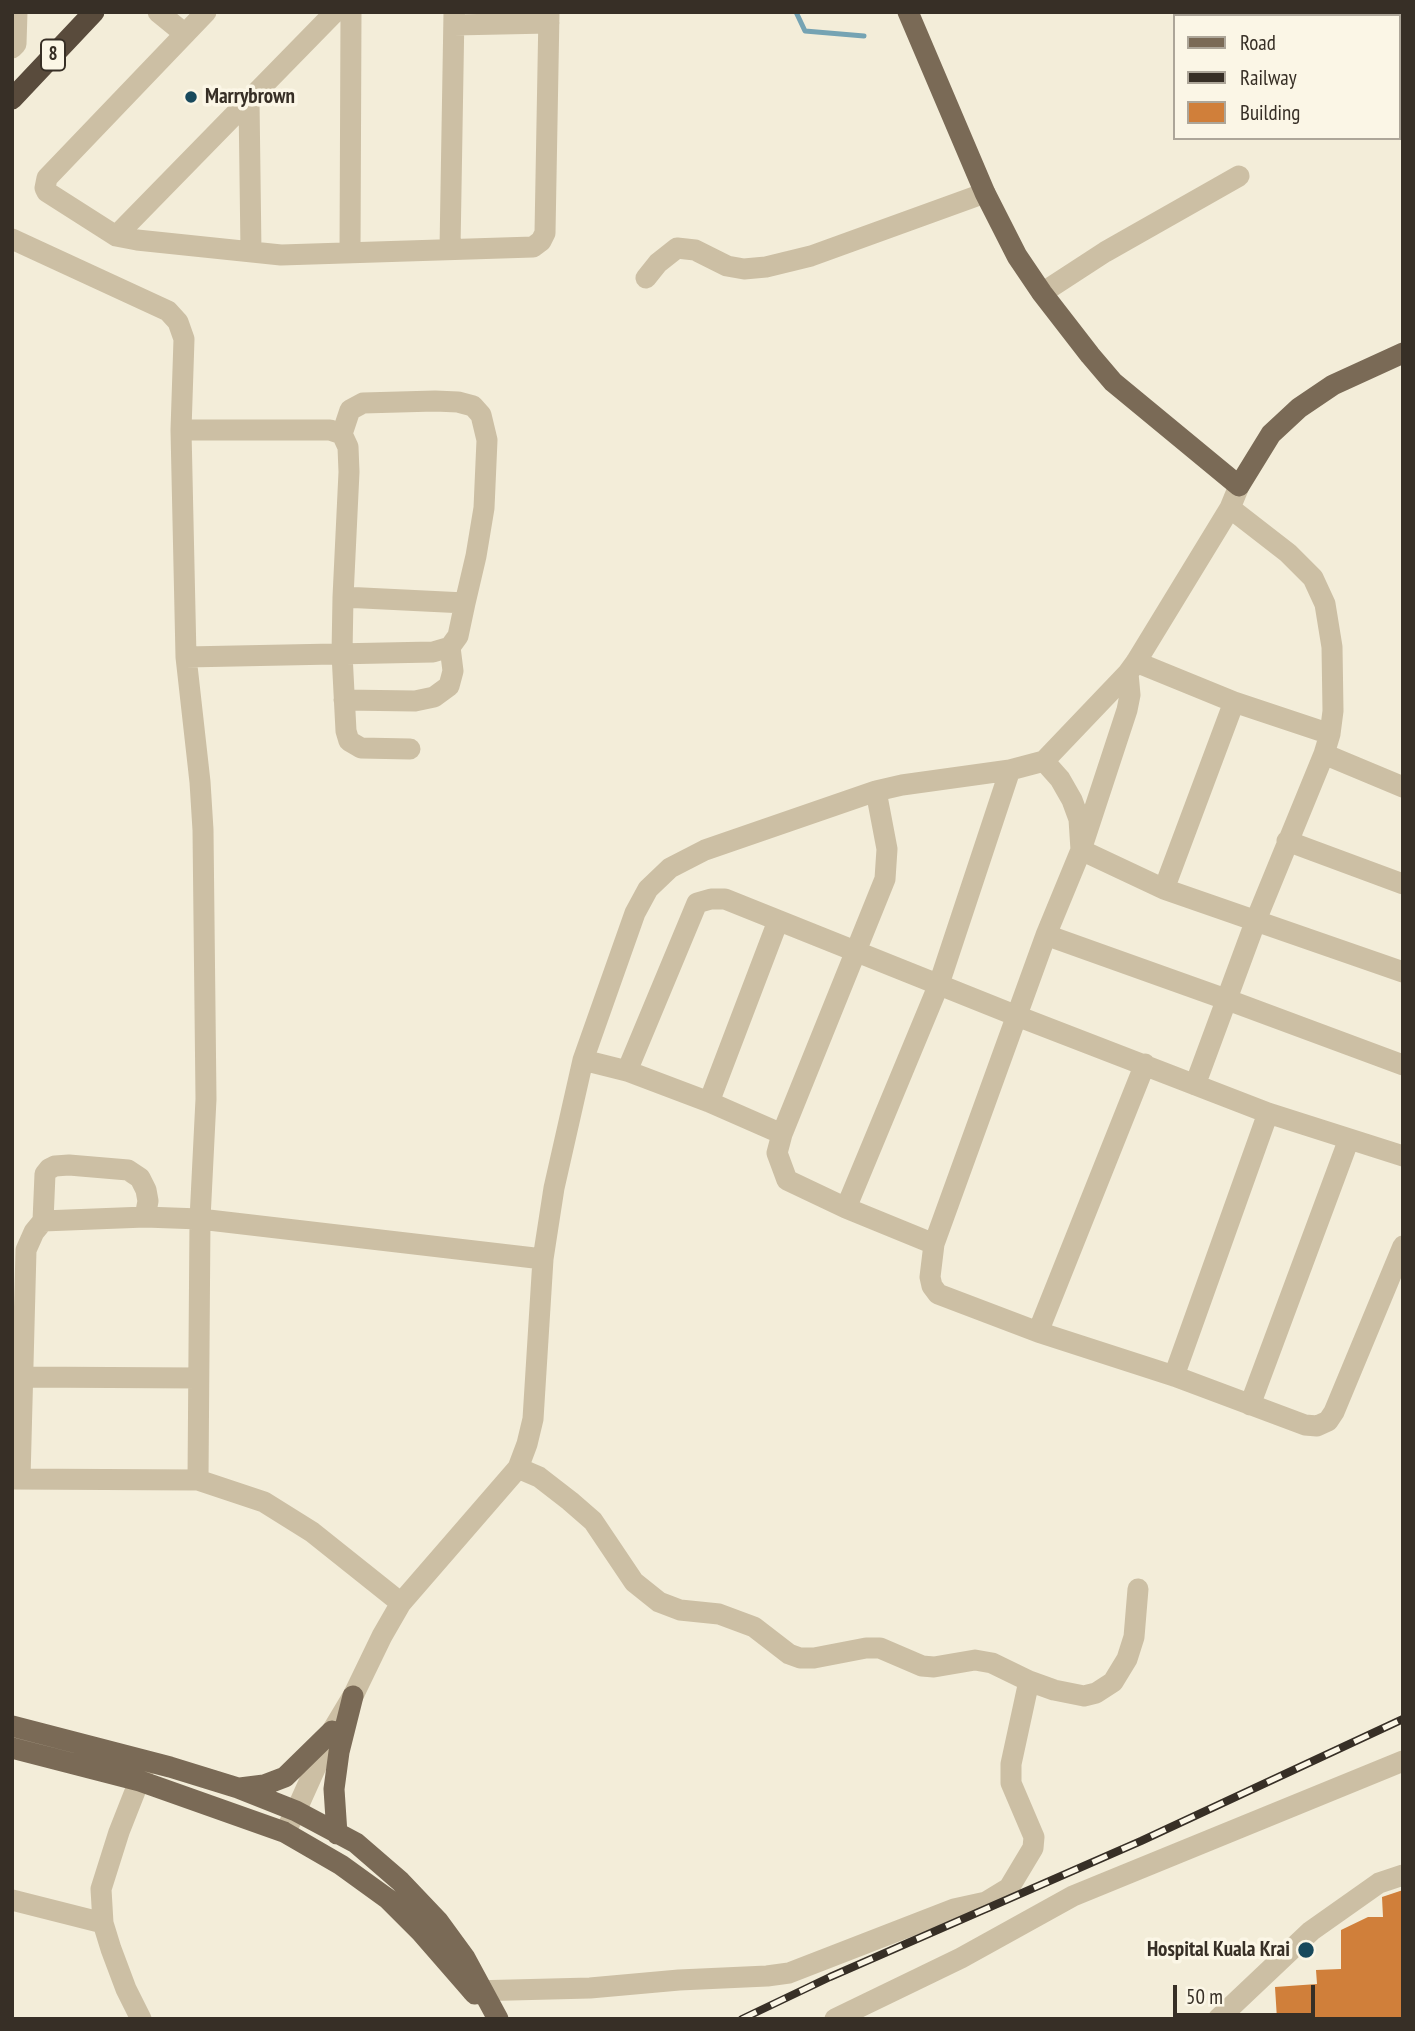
<!DOCTYPE html>
<style>
body{margin:0}
#map{position:relative;width:1415px;height:2031px;overflow:hidden;background:#f3edd9;font-family:"PT Sans Narrow",sans-serif}
canvas{display:block}
.frame{position:absolute;inset:0;border:14px solid #372f26;pointer-events:none}
.legend{position:absolute;left:1173px;top:14px;width:228px;height:126px;box-sizing:border-box;background:#fbf6e6;border:2px solid #ada699;margin:0;padding:9px 12px;list-style:none;font-size:21px;color:#372f26}
.legend li{display:flex;align-items:center;gap:14px;height:35px}
.legend b{width:35px;border:2px solid #ada699}
.scale{position:absolute;left:1173px;top:1985px;width:142px;height:32px;box-sizing:border-box;border:4px solid #372f26;border-top:0;padding-left:9px;font-size:21px;line-height:24px;white-space:nowrap;color:#372f26;-webkit-text-stroke:5px #fbf6e6;paint-order:stroke}
</style>
<div id="map">
<canvas width="1415" height="2031"></canvas>
<div class="frame"></div>
<ul class="legend">
<li><b style="height:9px;background:#7a6a56"></b>Road</li>
<li><b style="height:9px;background:#372f26"></b>Railway</li>
<li><b style="height:19px;background:#d07f3a"></b>Building</li>
</ul>
<div class="scale">50 m</div>
</div>
<script>
const g = document.querySelector('canvas').getContext('2d');
g.lineJoin = 'round';
function fill(path, color) {
  g.fillStyle = color;
  g.fill(path, 'evenodd');
}
function shape(rows) {
  const path = new Path2D();
  for (const r of rows) {
    path.moveTo(r[0], r[1]);
    for (let i = 2; i < r.length; i += 2) path.lineTo(r[i], r[i + 1]);
  }
  return path;
}
function trace(path, color, width, dash) {
  g.strokeStyle = color;
  g.lineWidth = width;
  g.lineCap = dash ? 'butt' : 'round';
  g.setLineDash(dash || []);
  g.stroke(path);
}
function write(font, color, halo, rows, align = 'center') {
  g.font = font + ' "PT Sans Narrow",sans-serif';
  g.lineWidth = 7;
  g.setLineDash([]);
  g.textBaseline = 'middle';
  g.strokeStyle = halo;
  g.fillStyle = color;
  for (const [text, x, y, turn = 0] of rows) {
    g.save();
    g.translate(x, y);
    g.rotate((+turn || 0) * Math.PI / 180);
    g.textAlign = isNaN(turn) ? turn : align;
    if (halo) g.strokeText(text, 0, 0);
    g.fillText(text, 0, 0);
    g.restore();
  }
}
fill(shape([
 [1390,12,1403,12,1403,73,1399,63,1399,16,1383,16]
]), '#abc498');
trace(shape([
 [796,12,805,31,864,36]
]), '#75a3b3', 5);
fill(shape([
 [1403,1890,1403,2019,1277,2019,1275,1987,1317,1984,1316,1970,1341,1969,1341,1930,1368,1917,1383,1917,1382,1897]
]), '#d07f3a');
trace(shape([
 [158,12,185,34],
 [206,12,47,178,45,188,47,192,116,236,137,240,281,255,533,247,541,241,545,233,549,12],
 [454,25,549,23],
 [12,48,16,44,17,12],
 [249,100,251,252],
 [116,236,335,12],
 [12,239,168,311,178,322,184,339,181,430,186,657,200,782,203,830,206,1099,200,1219,198,1480],
 [450,249,454,12],
 [350,253,351,12],
 [646,278,658,263,677,248,695,250,727,266,744,269,766,267,811,256,985,193],
 [1042,293,1105,252,1239,176],
 [181,430,330,430,342,434],
 [343,597,465,603,476,556,484,508,487,440,481,415,473,406,458,402,435,401,363,403,350,410,342,434,348,447,349,472,343,597,342,654,346,731,349,741,361,748,410,749],
 [186,657,433,652,450,647,458,636,465,603],
 [1136,662,1234,702,1164,889],
 [1128,673,1130,695,1127,710,1081,850,1164,889,1403,972],
 [344,700,415,701,434,697,449,686,453,671,450,647],
 [1234,702,1330,734],
 [1324,754,1403,787],
 [876,791,887,849,885,879,782,1134,777,1153,787,1180,846,1208,934,1244,1046,935,1081,850,1079,819,1072,800,1060,779,1044,761],
 [1287,841,1403,884],
 [1046,935,1228,1000,1403,1065],
 [583,1060,627,1071,709,1102,782,1134],
 [627,1071,697,903,711,899,725,899,1017,1016,1268,1113,1403,1156],
 [1195,1085,1256,920,1324,754,1330,734,1333,711,1332,647,1325,604,1313,578,1288,553,1230,508],
 [709,1102,778,921],
 [846,1208,939,984,1010,770],
 [43,1221,45,1174,49,1169,55,1166,69,1165,128,1170,140,1178,146,1190,148,1201,145,1217],
 [934,1244,930,1277,932,1286,938,1294,1038,1332,1174,1376,1305,1425,1317,1426,1328,1421,1334,1412,1403,1246],
 [1038,1332,1145,1064],
 [1174,1376,1268,1113],
 [22,1377,198,1378],
 [1250,1405,1349,1139],
 [518,1468,539,1477,570,1501,593,1521,634,1582,659,1602,680,1610,719,1614,754,1627,789,1654,800,1658,814,1658,866,1648,880,1648,922,1666,934,1667,975,1660,992,1663,1029,1681,1054,1690,1084,1696,1096,1693,1113,1682,1127,1659,1134,1637,1138,1589],
 [12,1479,198,1480,264,1502,312,1532,401,1603],
 [20,1479,26,1250,34,1232,43,1221,145,1217,200,1219,543,1259],
 [287,1828,296,1811,332,1731,353,1696,382,1636,401,1603,518,1468,527,1444,533,1419,543,1259,554,1188,583,1060,635,913,648,889,670,868,705,850,876,791,902,785,1010,770,1044,761,1128,673,1136,662,1230,508,1239,486],
 [12,1900,103,1923],
 [472,1991,590,1988,679,1980,767,1976,789,1973,954,1909,986,1902,1009,1888,1033,1848,1034,1837,1011,1783,1011,1764,1029,1681],
 [141,2019,126,1989,111,1949,103,1923,101,1889,119,1832,145,1766],
 [835,2019,961,1958,1073,1896,1403,1761],
 [1218,2019,1311,1931,1379,1883,1403,1875]
]), '#ccbfa4', 21);
trace(shape([
 [908,12,985,193,1017,256,1042,293,1090,355,1113,382,1239,486,1271,434,1299,408,1333,385,1403,353],
 [12,1726,170,1767,238,1788,296,1811,356,1843,400,1881,438,1921,465,1958,498,2019],
 [12,1748,140,1781,284,1832,341,1865,388,1899,421,1932,475,1994],
 [240,1788,264,1785,285,1777,332,1731],
 [337,1834,334,1789,339,1752,353,1696]
]), '#7a6a56', 21);
trace(shape([
 [12,99,94,12]
]), '#594b3c', 21);
const rail = shape([
 [742,2019,830,1977,1141,1841,1403,1719]
]);
trace(rail, '#372f26', 8);
trace(rail, '#fbf6e6', 5, [16]);
for (const [x, y, r, color] of [
 [191,97,7,"#18495c"],
 [1306,1950,9,"#18495c"]
]) {
  const dot = new Path2D();
  dot.arc(x, y, r, 0, 2 * Math.PI);
  g.fillStyle = color;
  g.fill(dot);
  trace(dot, '#fbf6e6', 2.5);
}
for (const [x, y, w] of [
 [53,55,24]
]) {
  const box = new Path2D();
  box.roundRect(x - w / 2, y - 15.5, w, 31, 5);
  g.fillStyle = '#fbf6e6';
  g.fill(box);
  trace(box, '#372f26', 2);
}
write('bold 19px', '#372f26', null, [
 ["8",53,55]
]);
write('bold 21px', '#372f26', '#fbf6e6', [
 ["Marrybrown",205,97],
 ["Hospital Kuala Krai",1290,1950,"right"]
], 'left');
</script>
